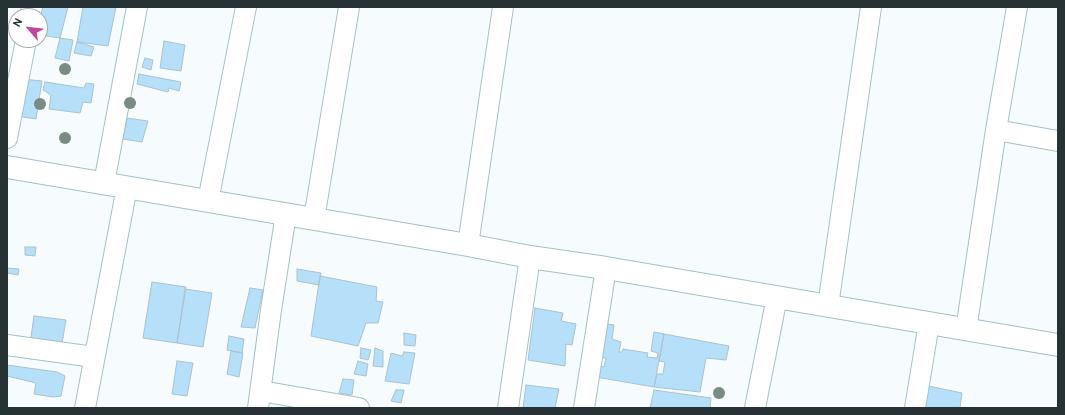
<!DOCTYPE html>
<style>
body{margin:0}
#map{position:relative;width:1065px;height:415px;overflow:hidden;background:#f6fcfd;font-family:Overpass,sans-serif}
canvas{display:block}
.frame{position:absolute;inset:0;border:8px solid #263234;pointer-events:none}
.north{position:absolute;left:8px;top:8px;width:40px;height:40px;box-sizing:border-box;background:#fff;border:1px solid #a8adae;border-radius:50%;rotate:298deg;font-size:11px;font-weight:700;line-height:16px;text-align:center;color:#263234}
.north::after{content:'';display:block;margin:auto;width:14px;height:18px;background:#bf479d;clip-path:polygon(50% 0,100% 100%,50% 72%,0 100%)}
</style>
<div id="map">
<canvas width="1065" height="415"></canvas>
<div class="frame"></div>
<div class="north">N</div>
</div>
<script>
const g = document.querySelector('canvas').getContext('2d');
g.lineJoin = 'round';
function fill(path, color) {
  g.fillStyle = color;
  g.fill(path, 'evenodd');
}
function shape(rows) {
  const path = new Path2D();
  for (const r of rows) {
    path.moveTo(r[0], r[1]);
    for (let i = 2; i < r.length; i += 2) path.lineTo(r[i], r[i + 1]);
  }
  return path;
}
function trace(path, color, width, dash) {
  g.strokeStyle = color;
  g.lineWidth = width;
  g.lineCap = dash ? 'butt' : 'round';
  g.setLineDash(dash || []);
  g.stroke(path);
}
const building = shape([
 [40,7,68,7,60,38,40,35,40,7],
 [83,7,116,7,108,46,77,42,83,7],
 [60,38,73,40,69,61,55,58,60,38],
 [164,41,185,45,181,71,160,68,164,41],
 [77,42,94,47,91,56,74,53,77,42],
 [145,58,153,60,151,70,142,67,145,58],
 [139,74,181,82,179,91,169,88,168,92,137,84,139,74],
 [22,79,42,81,36,119,16,116,22,79],
 [45,82,84,88,86,83,94,84,91,103,83,102,80,113,49,109,51,95,43,90,45,82],
 [127,118,148,121,142,142,123,139,127,118],
 [25,247,36,247,35,256,25,255,25,247],
 [7,268,19,269,18,275,7,273,7,268],
 [297,269,321,273,319,285,297,281,297,269],
 [320,276,377,287,376,301,383,302,378,323,366,323,358,346,311,336,320,276],
 [152,282,186,287,177,343,143,338,152,282],
 [250,288,263,290,255,328,241,327,250,288],
 [185,289,212,293,203,347,177,343,185,289],
 [535,308,563,313,561,321,576,324,572,345,566,344,565,366,528,360,535,308],
 [34,316,66,320,61,349,30,344,34,316],
 [600,323,614,325,612,339,621,342,619,352,622,352,623,349,648,353,647,357,657,358,658,353,651,351,654,332,664,334,654,387,590,376,594,364,604,367,606,358,596,356,600,323],
 [404,333,416,335,415,346,404,345,404,333],
 [664,334,729,346,726,360,706,358,700,392,654,387,657,374,663,374,665,362,659,361,664,334],
 [229,336,244,339,242,353,227,350,229,336],
 [361,348,371,350,368,360,360,358,361,348],
 [375,348,383,351,383,367,373,366,375,348],
 [231,351,243,353,239,377,227,374,231,351],
 [404,352,415,353,409,384,385,381,391,353,402,356,404,352],
 [177,361,193,363,187,396,172,394,177,361],
 [358,361,368,364,366,376,354,374,358,361],
 [7,365,57,372,65,376,61,396,53,397,34,394,36,383,7,376,7,365],
 [343,379,354,380,352,395,339,393,343,379],
 [526,385,559,389,555,408,523,408,526,385],
 [924,385,962,393,960,408,918,408,924,385],
 [396,390,404,390,401,403,391,401,396,390],
 [654,390,711,398,710,408,650,408,654,390]
]);
fill(building, '#b6dff9');
trace(building, '#aac1d0', 1);
const minor = shape([
 [30,16,32,7],
 [996,130,1058,141],
 [7,138,26,40],
 [104,183,137,7],
 [208,201,246,7],
 [314,219,349,7],
 [468,245,503,7],
 [828,306,871,7],
 [966,330,996,130,1017,7],
 [7,345,94,357],
 [261,391,359,408],
 [85,408,127,187],
 [258,408,271,310,286,214],
 [508,408,530,257],
 [584,408,606,268],
 [755,408,777,297],
 [915,408,929,323]
]);
const tertiary = shape([
 [7,167,468,245,530,257,606,268,1058,345]
]);
trace(minor, '#a3c1c6', 22);
trace(tertiary, '#a3c1c6', 24);
trace(minor, '#fff', 20);
trace(tertiary, '#fff', 22);
g.fillStyle = '#798c83';
for (const [x, y] of [
 [65,69],
 [130,103],
 [40,104],
 [65,138],
 [719,393]
]) {
  g.beginPath();
  g.arc(x, y, 6, 0, 2 * Math.PI);
  g.fill();
}
</script>
